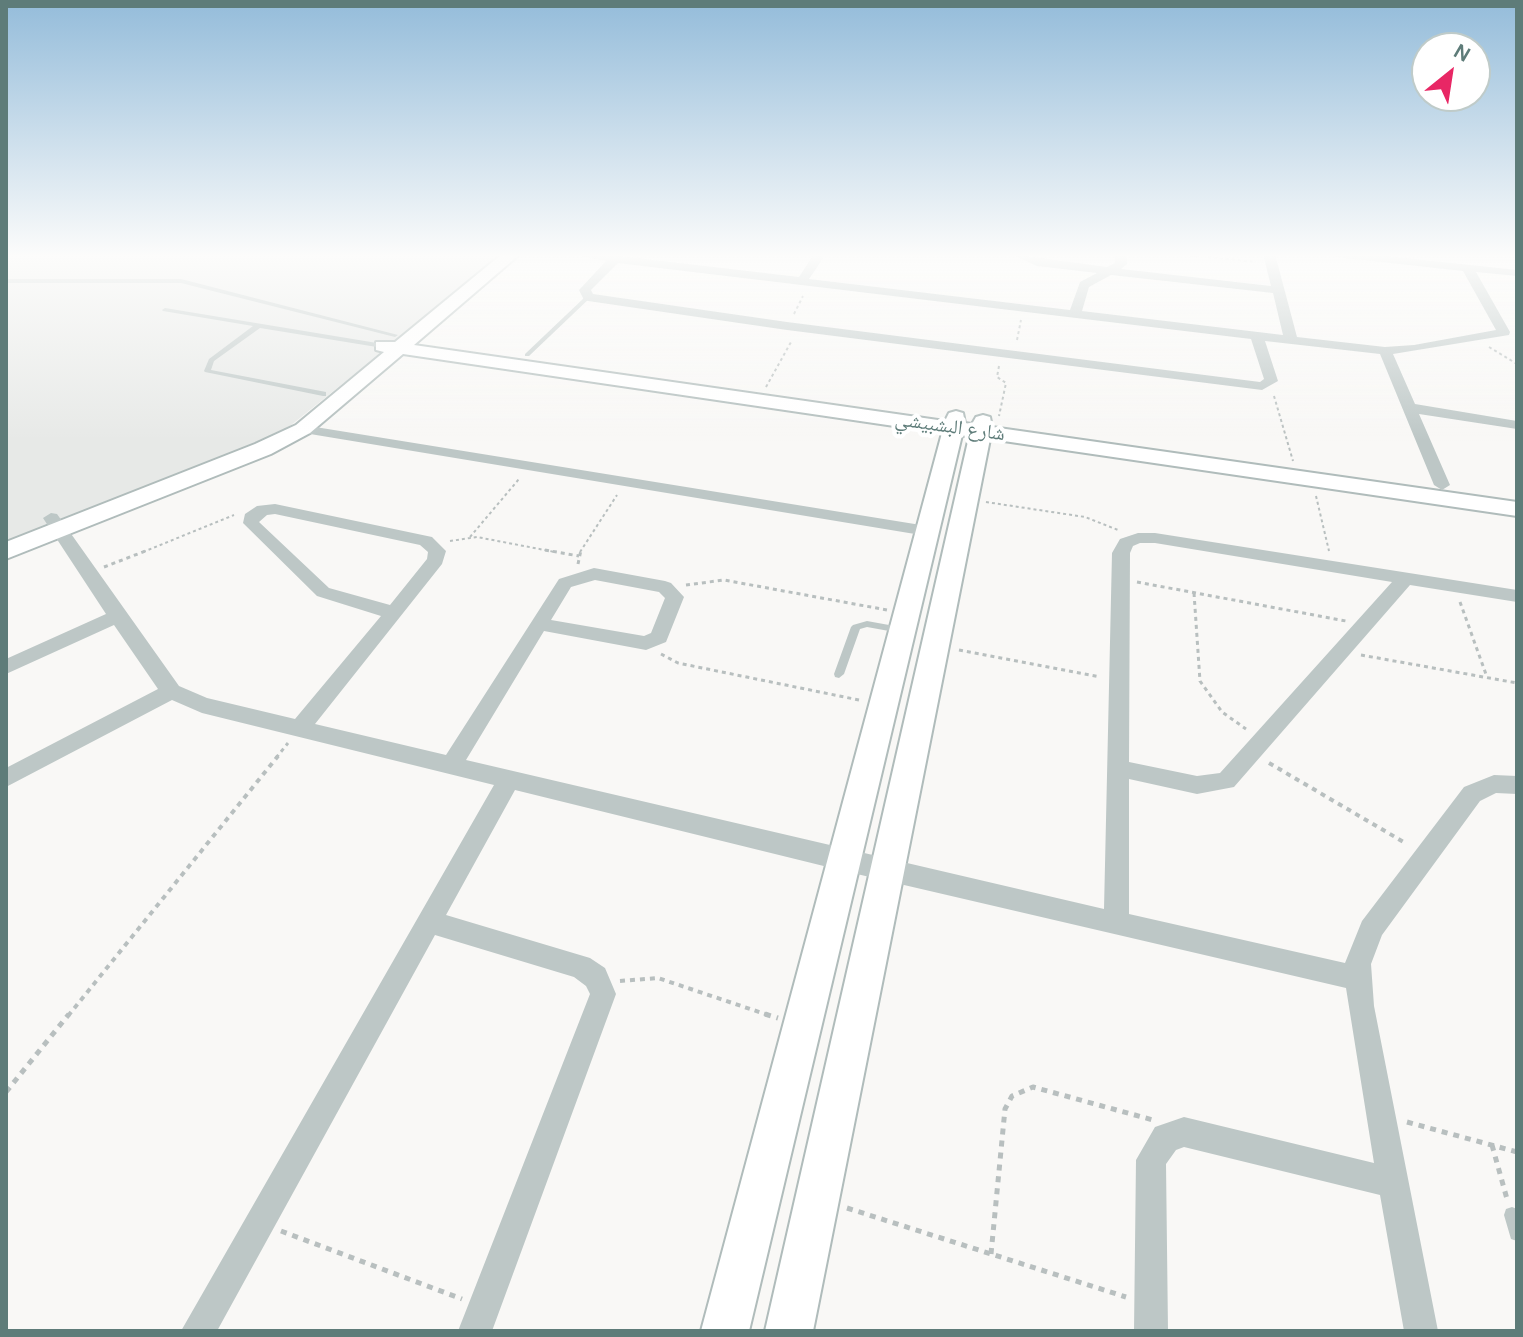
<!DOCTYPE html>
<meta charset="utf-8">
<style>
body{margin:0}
#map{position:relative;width:1523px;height:1337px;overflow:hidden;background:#f9f8f6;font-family:Karla,sans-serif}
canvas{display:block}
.frame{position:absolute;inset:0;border:8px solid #5e7c79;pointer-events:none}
.north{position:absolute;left:1411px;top:32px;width:80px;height:80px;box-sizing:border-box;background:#fff;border:2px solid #bfcbc9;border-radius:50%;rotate:30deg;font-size:22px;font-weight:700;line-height:32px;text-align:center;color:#5e7c79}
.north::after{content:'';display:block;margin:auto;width:28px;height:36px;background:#e82765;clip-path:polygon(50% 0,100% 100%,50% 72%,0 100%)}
</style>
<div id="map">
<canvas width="1523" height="1337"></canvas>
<div class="frame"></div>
<div class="north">N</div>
</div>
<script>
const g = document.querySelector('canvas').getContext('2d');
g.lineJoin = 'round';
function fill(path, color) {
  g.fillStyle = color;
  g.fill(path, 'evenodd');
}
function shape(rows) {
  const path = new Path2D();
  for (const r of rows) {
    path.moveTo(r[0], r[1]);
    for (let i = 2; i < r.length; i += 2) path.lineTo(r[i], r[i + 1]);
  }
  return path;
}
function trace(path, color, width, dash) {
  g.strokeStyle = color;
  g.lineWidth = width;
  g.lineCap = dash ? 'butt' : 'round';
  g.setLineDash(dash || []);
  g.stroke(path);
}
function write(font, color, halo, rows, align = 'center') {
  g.font = font + ' Karla,"Noto Naskh Arabic",sans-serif';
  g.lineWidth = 8;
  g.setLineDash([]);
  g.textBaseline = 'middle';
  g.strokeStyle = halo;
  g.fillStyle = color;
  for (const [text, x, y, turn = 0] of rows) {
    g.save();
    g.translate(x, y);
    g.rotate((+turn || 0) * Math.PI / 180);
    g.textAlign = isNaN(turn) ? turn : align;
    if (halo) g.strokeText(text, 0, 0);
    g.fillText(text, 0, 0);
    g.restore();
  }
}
fill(shape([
 [6,254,504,254,285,430,6,545]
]), '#e7e9e7');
const secondary = shape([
 [502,254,520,254,414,345,945,421,949,413,956,411,963,413,965,423,972,424,976,417,983,415,990,417,992,427,1517,502,1517,516,990,439,813,1331,765,1331,969,437,962,435,749,1331,701,1331,942,433,403,354,310,433,271,454,6,559,6,542,255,444,296,425,384,352,376,350,376,342,395,342,502,254]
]);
trace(secondary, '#b0bcbb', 4);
trace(shape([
 [1208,257,1256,262],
 [794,314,803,296],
 [1017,340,1021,320],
 [1489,347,1517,364],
 [999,366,997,377,1006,383,999,416],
 [766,387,791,342],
 [1274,396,1293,461],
 [1316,496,1329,551],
 [986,502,1085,517,1118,530],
 [470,537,519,479],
 [450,541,477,537,555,552],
 [143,552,234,515],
 [580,552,617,495]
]), '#b8bfbf', 2, [3, 3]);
trace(shape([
 [545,550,579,556],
 [578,564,581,550],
 [104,567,148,550],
 [1137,582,1346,621],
 [686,585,724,580,887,610],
 [1194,593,1200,681,1222,712,1246,729],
 [1460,602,1487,677],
 [959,650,1100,677],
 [661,654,678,663,859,700],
 [1361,655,1517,683],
 [276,758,288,743]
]), '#b8bfbf', 3, [4, 4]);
trace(shape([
 [1269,763,1407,844],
 [620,981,658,978,771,1016],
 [68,1016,278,756]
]), '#b8bfbf', 4, [5, 5]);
trace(shape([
 [765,1014,778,1018],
 [6,1092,69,1014],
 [1407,1122,1517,1152],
 [1492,1145,1507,1199],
 [847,1208,1126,1297],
 [281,1231,462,1299],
 [991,1254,1005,1109,1012,1096,1033,1087,1153,1120]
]), '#b8bfbf', 5, [6, 6]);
fill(shape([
 [1179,254,1195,254,1200,256,1197,258,1179,254],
 [6,279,181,279,398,335,395,337,181,283,6,283,6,279],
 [586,296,591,297,529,356,525,356,525,354,586,296],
 [165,308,383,344,386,346,383,348,260,328,214,361,211,370,326,392,326,396,323,396,205,372,204,371,209,359,253,326,163,311,162,310,165,308],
 [867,621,900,627,905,630,900,633,867,627,860,629,844,674,839,678,835,677,834,674,851,627,853,625,867,621],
 [1512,1207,1517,1209,1517,1241,1511,1239,1504,1215,1506,1209,1512,1207]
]), '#bdc7c6');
fill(shape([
 [568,254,602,254,799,277,814,254,826,254,809,279,1070,310,1080,282,1097,273,1037,266,1011,254,1107,267,1115,263,1115,254,1127,254,1127,264,1121,269,1271,286,1263,254,1275,254,1297,337,1385,347,1414,345,1496,330,1463,271,1336,257,1330,254,1368,254,1517,270,1517,276,1476,272,1510,332,1509,335,1393,354,1415,404,1517,421,1517,429,1419,414,1450,485,1442,490,1434,485,1380,354,1265,341,1278,381,1262,390,787,330,588,301,584,300,579,290,606,261,568,254],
 [618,263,1251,339,1264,379,1260,382,787,322,593,294,591,290,618,263],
 [1111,275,1273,293,1283,335,1082,311,1089,287,1111,275],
 [303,425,927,526,936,531,927,536,298,432,298,426,303,425],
 [275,504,432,537,446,551,442,564,315,724,446,755,559,579,594,568,665,581,671,583,684,597,666,642,646,650,544,631,466,760,1104,909,1112,553,1120,539,1138,533,1155,533,1517,590,1517,602,1410,585,1234,787,1197,794,1129,779,1129,914,1345,963,1362,921,1464,787,1494,775,1517,776,1517,794,1496,793,1480,801,1382,935,1371,964,1374,1006,1438,1331,1404,1331,1380,1195,1184,1147,1176,1150,1166,1164,1168,1331,1134,1331,1136,1160,1155,1127,1184,1117,1374,1163,1346,988,844,871,515,790,446,915,590,958,605,968,616,994,492,1331,458,1331,590,994,586,986,574,977,435,935,217,1331,181,1331,494,785,202,713,172,700,6,787,6,768,158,689,114,625,6,674,6,659,106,614,43,518,51,513,57,514,179,686,207,698,295,719,381,616,317,596,243,523,245,514,257,506,275,504],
 [275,514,420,545,428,552,427,559,390,605,329,588,259,522,267,515,275,514],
 [1140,543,1155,543,1392,582,1220,773,1197,776,1129,762,1130,553,1133,546,1140,543],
 [595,580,659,592,665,598,651,633,644,636,551,620,571,587,595,580]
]), '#bdc7c6');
fill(secondary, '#fff');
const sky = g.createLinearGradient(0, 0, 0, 441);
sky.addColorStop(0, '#94bcda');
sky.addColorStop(0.58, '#fcfcfb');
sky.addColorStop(1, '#fcfcfb00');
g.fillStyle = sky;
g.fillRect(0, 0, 1523, 441);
write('20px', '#5e7c79', '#fff', [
 ["شارع البشبيشي",950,427,8]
]);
</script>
